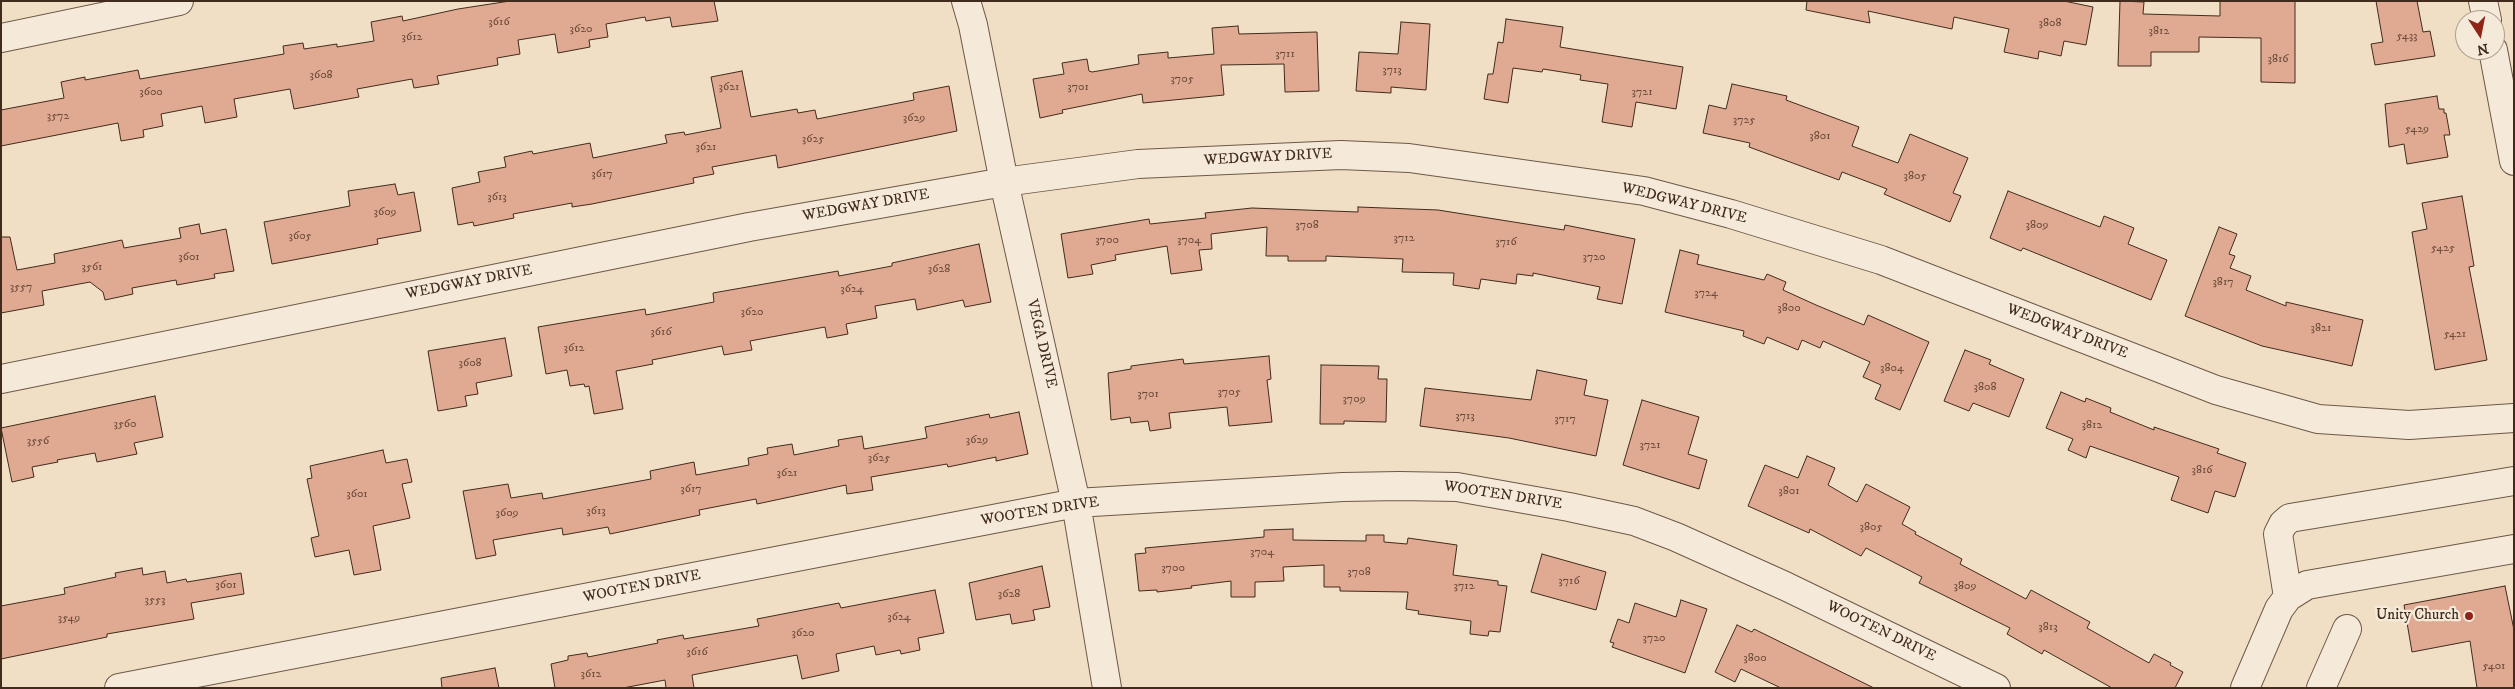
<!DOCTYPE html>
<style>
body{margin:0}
#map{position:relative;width:2515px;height:689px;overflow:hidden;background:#f0dfc5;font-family:"IM FELL DW Pica",serif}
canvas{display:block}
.frame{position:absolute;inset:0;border:2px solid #412b1d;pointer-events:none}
.north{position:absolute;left:2455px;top:10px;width:50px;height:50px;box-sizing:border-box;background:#f5ead9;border:1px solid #ad9e8e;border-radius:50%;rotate:169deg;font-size:14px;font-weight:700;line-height:20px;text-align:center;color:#412b1d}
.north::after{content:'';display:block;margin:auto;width:18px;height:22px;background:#8f2418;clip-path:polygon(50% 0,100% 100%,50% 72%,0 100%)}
</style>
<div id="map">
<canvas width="2515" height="689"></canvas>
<div class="frame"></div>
<div class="north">N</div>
</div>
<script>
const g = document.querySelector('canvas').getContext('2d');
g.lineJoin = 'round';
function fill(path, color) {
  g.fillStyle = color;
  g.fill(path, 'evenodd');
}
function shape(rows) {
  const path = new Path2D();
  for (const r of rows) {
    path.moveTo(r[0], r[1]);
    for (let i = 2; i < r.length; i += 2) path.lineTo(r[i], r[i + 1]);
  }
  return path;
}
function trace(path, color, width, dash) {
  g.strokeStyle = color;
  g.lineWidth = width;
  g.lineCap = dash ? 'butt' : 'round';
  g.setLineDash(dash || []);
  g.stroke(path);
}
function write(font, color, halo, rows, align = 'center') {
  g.font = font + ' "IM FELL DW Pica",serif';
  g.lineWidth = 4.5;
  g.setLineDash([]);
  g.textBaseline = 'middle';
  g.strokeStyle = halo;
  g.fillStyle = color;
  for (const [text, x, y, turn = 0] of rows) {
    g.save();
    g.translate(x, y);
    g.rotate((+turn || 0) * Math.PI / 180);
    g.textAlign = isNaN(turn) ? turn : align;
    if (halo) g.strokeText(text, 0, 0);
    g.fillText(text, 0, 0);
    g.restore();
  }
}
const building = shape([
 [510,1,714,1,718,21,672,27,670,17,646,21,645,17,606,24,608,37,589,40,590,47,558,53,555,34,518,40,520,54,497,58,498,65,437,76,439,84,414,88,412,79,357,89,359,97,294,109,290,89,234,99,237,117,205,123,202,106,161,114,163,126,143,130,144,137,121,141,118,123,1,146,1,110,64,98,61,82,85,77,85,80,138,70,140,79,284,54,283,46,303,43,304,49,337,44,337,47,374,41,371,22,402,16,403,21,458,9,510,1],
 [1807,1,2064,1,2093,7,2086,45,2064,41,2061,56,2039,51,2038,59,2004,52,2009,29,1954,17,1952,29,1868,11,1870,23,1806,10,1807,1],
 [2120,1,2144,2,2143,14,2220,16,2220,1,2295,1,2295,83,2261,82,2261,38,2199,37,2199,52,2151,52,2151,66,2118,66,2120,1],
 [2376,1,2417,1,2423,32,2430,31,2435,56,2375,65,2371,44,2383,42,2376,1],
 [1506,19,1563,27,1560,47,1683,67,1676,109,1636,102,1632,127,1602,122,1608,84,1580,80,1581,75,1543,69,1542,72,1513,68,1508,103,1484,99,1488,74,1493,74,1498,42,1503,43,1506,19],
 [1401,22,1430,24,1426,90,1391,87,1391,93,1356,91,1359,52,1398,54,1401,22],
 [1238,26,1239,34,1317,32,1319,91,1285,92,1284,64,1221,65,1224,95,1143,103,1142,94,1062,110,1063,113,1040,118,1033,79,1064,74,1062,63,1087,59,1089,71,1092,72,1139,64,1138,55,1168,52,1168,58,1214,54,1212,28,1238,26],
 [742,71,751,117,797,109,798,113,815,110,817,119,914,100,913,93,949,86,957,131,778,168,776,155,712,167,714,174,693,178,694,183,592,204,572,207,572,203,513,214,514,218,474,226,473,222,458,225,452,188,480,182,478,172,506,167,504,157,532,151,533,154,590,143,593,158,667,143,665,135,684,132,685,135,721,128,711,77,742,71],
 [1732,84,1787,96,1786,100,1859,127,1852,146,1898,163,1910,134,1968,158,1953,193,1961,196,1950,222,1884,194,1887,189,1842,172,1839,180,1749,147,1750,143,1703,133,1709,105,1726,109,1732,84],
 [2437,96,2439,109,2444,109,2444,113,2446,113,2450,135,2444,135,2448,157,2407,164,2404,144,2389,147,2385,104,2437,96],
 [395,184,398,195,414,192,421,231,377,239,378,244,272,264,264,222,350,206,348,191,395,184],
 [2008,191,2100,227,2104,216,2134,228,2128,244,2167,260,2151,300,2023,248,2021,251,1990,238,2008,191],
 [2462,196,2474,266,2469,267,2487,360,2435,370,2412,232,2427,229,2422,203,2462,196],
 [1358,207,1438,210,1564,230,1565,225,1635,239,1622,304,1597,299,1600,287,1533,273,1533,276,1517,274,1516,284,1481,279,1479,289,1453,285,1454,273,1402,272,1403,259,1326,256,1326,261,1288,261,1288,256,1266,256,1267,227,1211,234,1212,249,1199,250,1202,270,1171,274,1167,246,1115,255,1116,260,1091,265,1093,274,1068,278,1061,234,1149,219,1150,224,1206,218,1205,213,1252,208,1358,212,1358,207],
 [199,224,201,234,226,229,234,271,214,274,215,278,177,285,176,280,132,288,133,294,105,300,103,292,90,282,42,291,44,305,1,313,1,237,10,237,17,270,55,263,54,254,122,240,124,248,181,238,179,228,199,224],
 [2219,227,2237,234,2229,254,2235,256,2230,268,2251,276,2246,290,2286,306,2286,302,2363,320,2352,366,2262,346,2185,316,2219,227],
 [979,244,991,302,965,307,963,300,917,310,915,299,875,306,877,318,846,324,848,334,827,338,825,327,750,341,752,350,724,355,722,346,652,360,653,364,616,371,623,409,594,414,589,386,585,387,584,384,570,386,567,370,546,374,538,327,645,309,646,315,714,302,713,293,838,271,839,276,892,266,892,263,979,244],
 [1680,250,1699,255,1697,264,1764,280,1767,274,1786,282,1783,290,1816,305,1864,325,1868,315,1929,342,1900,410,1875,399,1881,385,1863,377,1870,362,1823,341,1820,348,1802,340,1798,350,1767,337,1764,344,1743,336,1744,331,1665,312,1680,250],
 [505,338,512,376,476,383,478,394,465,396,467,406,438,411,428,351,505,338],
 [1965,350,1991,360,1989,364,2024,379,2009,417,1973,403,1969,411,1944,401,1965,350],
 [1269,356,1271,379,1267,380,1272,422,1229,426,1227,407,1169,413,1171,428,1150,431,1148,421,1131,423,1130,417,1111,420,1108,373,1131,369,1131,366,1183,359,1184,364,1269,356],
 [1321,365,1379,366,1378,379,1387,379,1386,422,1344,421,1344,424,1320,424,1321,365],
 [1537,370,1587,380,1584,395,1608,400,1596,456,1509,438,1420,426,1425,388,1531,400,1537,370],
 [2061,392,2085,402,2086,398,2111,408,2110,412,2154,430,2154,427,2219,449,2217,453,2246,463,2235,497,2215,491,2208,513,2171,500,2179,477,2090,446,2086,458,2068,450,2073,439,2046,428,2061,392],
 [155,396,163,437,134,443,137,454,97,462,95,453,57,460,58,462,32,467,34,477,12,482,1,428,155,396],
 [1642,400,1699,417,1688,454,1707,460,1699,489,1623,465,1642,400],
 [1019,412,1028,454,996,461,996,457,948,467,947,464,871,477,873,490,847,494,846,485,757,504,756,499,699,510,700,515,610,534,608,527,563,535,562,528,493,540,496,555,476,559,463,491,508,484,511,498,542,493,543,499,651,479,650,471,694,462,696,475,749,465,748,458,768,454,767,448,792,444,794,455,839,446,838,440,862,436,864,449,927,438,925,427,989,414,990,418,1019,412],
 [383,450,386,463,407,459,412,482,402,484,410,518,373,526,381,570,354,575,349,550,315,557,311,538,319,536,307,479,312,478,310,466,383,450],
 [1807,456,1835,468,1828,485,1857,502,1866,484,1910,507,1902,524,1916,532,1915,534,1962,559,1960,564,2026,599,2031,590,2090,622,2087,628,2149,663,2154,654,2171,663,2170,665,2183,672,2175,688,2112,688,2044,650,2042,654,2007,634,2010,628,1919,583,1922,577,1866,548,1861,556,1810,529,1809,533,1748,506,1765,465,1798,478,1807,456],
 [1293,529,1293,540,1366,541,1366,535,1384,535,1384,542,1407,544,1408,538,1457,545,1453,575,1498,581,1498,585,1507,586,1500,632,1489,631,1488,636,1470,634,1471,621,1418,614,1419,611,1406,609,1408,592,1340,591,1340,587,1324,587,1324,565,1283,567,1284,581,1255,582,1255,597,1231,597,1231,581,1191,586,1192,588,1157,592,1157,590,1139,591,1135,554,1146,553,1145,548,1264,537,1264,530,1293,529],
 [1542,554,1606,572,1596,610,1531,592,1542,554],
 [1042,566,1050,607,1033,610,1035,620,1012,624,1010,614,976,620,969,583,1042,566],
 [142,568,143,575,165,571,167,583,186,579,187,582,241,573,244,594,191,603,194,619,107,634,107,637,1,659,1,606,65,594,64,588,116,577,115,573,142,568],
 [2505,586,2514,630,2514,688,2477,688,2470,641,2412,652,2404,605,2505,586],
 [935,590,944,633,918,638,920,650,901,654,900,650,876,655,874,646,836,654,839,671,802,679,797,655,692,675,694,688,666,688,665,680,623,688,555,688,551,664,568,660,568,656,587,653,588,657,658,643,657,640,683,635,684,639,759,626,757,619,839,603,841,608,935,590],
 [1681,600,1707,609,1685,673,1612,647,1614,643,1610,642,1618,619,1629,623,1635,603,1676,617,1681,600],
 [1737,625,1752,632,1754,629,1874,688,1781,688,1741,669,1735,682,1715,672,1737,625],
 [495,668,499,688,442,688,441,678,495,668]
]);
fill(building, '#e0a991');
trace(building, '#412b1d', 1);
const minor = shape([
 [966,1,973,25,1004,182,1076,503,1107,688],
 [2483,1,2487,20],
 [1,38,179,1],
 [2493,50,2514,161],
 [1,379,749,227,1004,182,1138,164,1341,155,1409,158,1644,191,1731,214,1881,260,2216,390,2318,419,2409,425,2514,418],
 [2288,597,2278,534,2283,524,2290,518,2514,481],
 [119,688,1076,503,1343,487,1399,486,1457,487,1569,507,1634,521,1676,537,1785,586,1996,688],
 [2245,688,2279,609,2288,597,2307,585,2514,549],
 [2321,688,2347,629]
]);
trace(minor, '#6d5847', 30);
trace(minor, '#f5ead9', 28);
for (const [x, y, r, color] of [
 [2469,616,5,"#8f2418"]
]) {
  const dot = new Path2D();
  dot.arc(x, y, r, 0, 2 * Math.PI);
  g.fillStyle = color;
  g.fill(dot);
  trace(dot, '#f5ead9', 2);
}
write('12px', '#694a3a', null, [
 ["3616",499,23],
 ["3808",2050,24],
 ["3620",581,30],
 ["3812",2159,32],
 ["5433",2407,37],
 ["3612",412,38],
 ["3711",1285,55],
 ["3816",2278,60],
 ["3713",1392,71],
 ["3608",321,76],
 ["3705",1182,80],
 ["3621",729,88],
 ["3701",1078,88],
 ["3600",151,93],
 ["3721",1642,93],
 ["3572",58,117],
 ["3629",914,119],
 ["3725",1744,121],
 ["5429",2417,130],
 ["3801",1820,137],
 ["3625",813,140],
 ["3621",706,148],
 ["3617",602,175],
 ["3805",1915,177],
 ["3613",497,198],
 ["3609",385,213],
 ["3708",1307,226],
 ["3809",2037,226],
 ["3605",300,237],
 ["3712",1404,239],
 ["3700",1107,241],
 ["3704",1189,241],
 ["3716",1506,243],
 ["5425",2443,249],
 ["3601",189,258],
 ["3720",1594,258],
 ["3561",92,268],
 ["3628",939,270],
 ["3817",2223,283],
 ["3557",21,288],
 ["3624",852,290],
 ["3724",1706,294],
 ["3800",1789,309],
 ["3620",752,313],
 ["3821",2321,329],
 ["3616",661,333],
 ["5421",2455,335],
 ["3612",574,349],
 ["3608",470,364],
 ["3804",1892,369],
 ["3808",1985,388],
 ["3705",1229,393],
 ["3701",1148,395],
 ["3709",1354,400],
 ["3713",1465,417],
 ["3717",1565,420],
 ["3560",125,425],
 ["3812",2092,426],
 ["3629",977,441],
 ["3556",38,442],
 ["3721",1650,446],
 ["3625",879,459],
 ["3816",2202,471],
 ["3621",787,474],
 ["3617",691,490],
 ["3801",1789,492],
 ["3601",357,495],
 ["3613",596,512],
 ["3609",507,514],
 ["3805",1871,528],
 ["3704",1262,553],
 ["3700",1173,569],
 ["3708",1359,573],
 ["3716",1569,582],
 ["3601",226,586],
 ["3712",1464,587],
 ["3809",1965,587],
 ["3628",1009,595],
 ["3553",155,601],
 ["3624",899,618],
 ["3549",69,619],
 ["3813",2048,628],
 ["3620",803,634],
 ["3720",1654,639],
 ["3616",697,653],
 ["3800",1755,659],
 ["5401",2494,667],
 ["3612",591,675]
]);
write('15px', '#412b1d', '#f5ead9', [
 ["WEDGWAY DRIVE",1268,158,-3],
 ["WEDGWAY DRIVE",1684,204,14],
 ["WEDGWAY DRIVE",866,206,-10],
 ["WEDGWAY DRIVE",469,283,-11],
 ["WEDGWAY DRIVE",2067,332,21],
 ["VEGA DRIVE",1041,344,77],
 ["WOOTEN DRIVE",1503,496,9],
 ["WOOTEN DRIVE",1040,512,-9],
 ["WOOTEN DRIVE",642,587,-11],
 ["WOOTEN DRIVE",1881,632,26]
]);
write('15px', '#412b1d', '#f5ead9', [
 ["Unity Church",2459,616]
], 'right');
</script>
